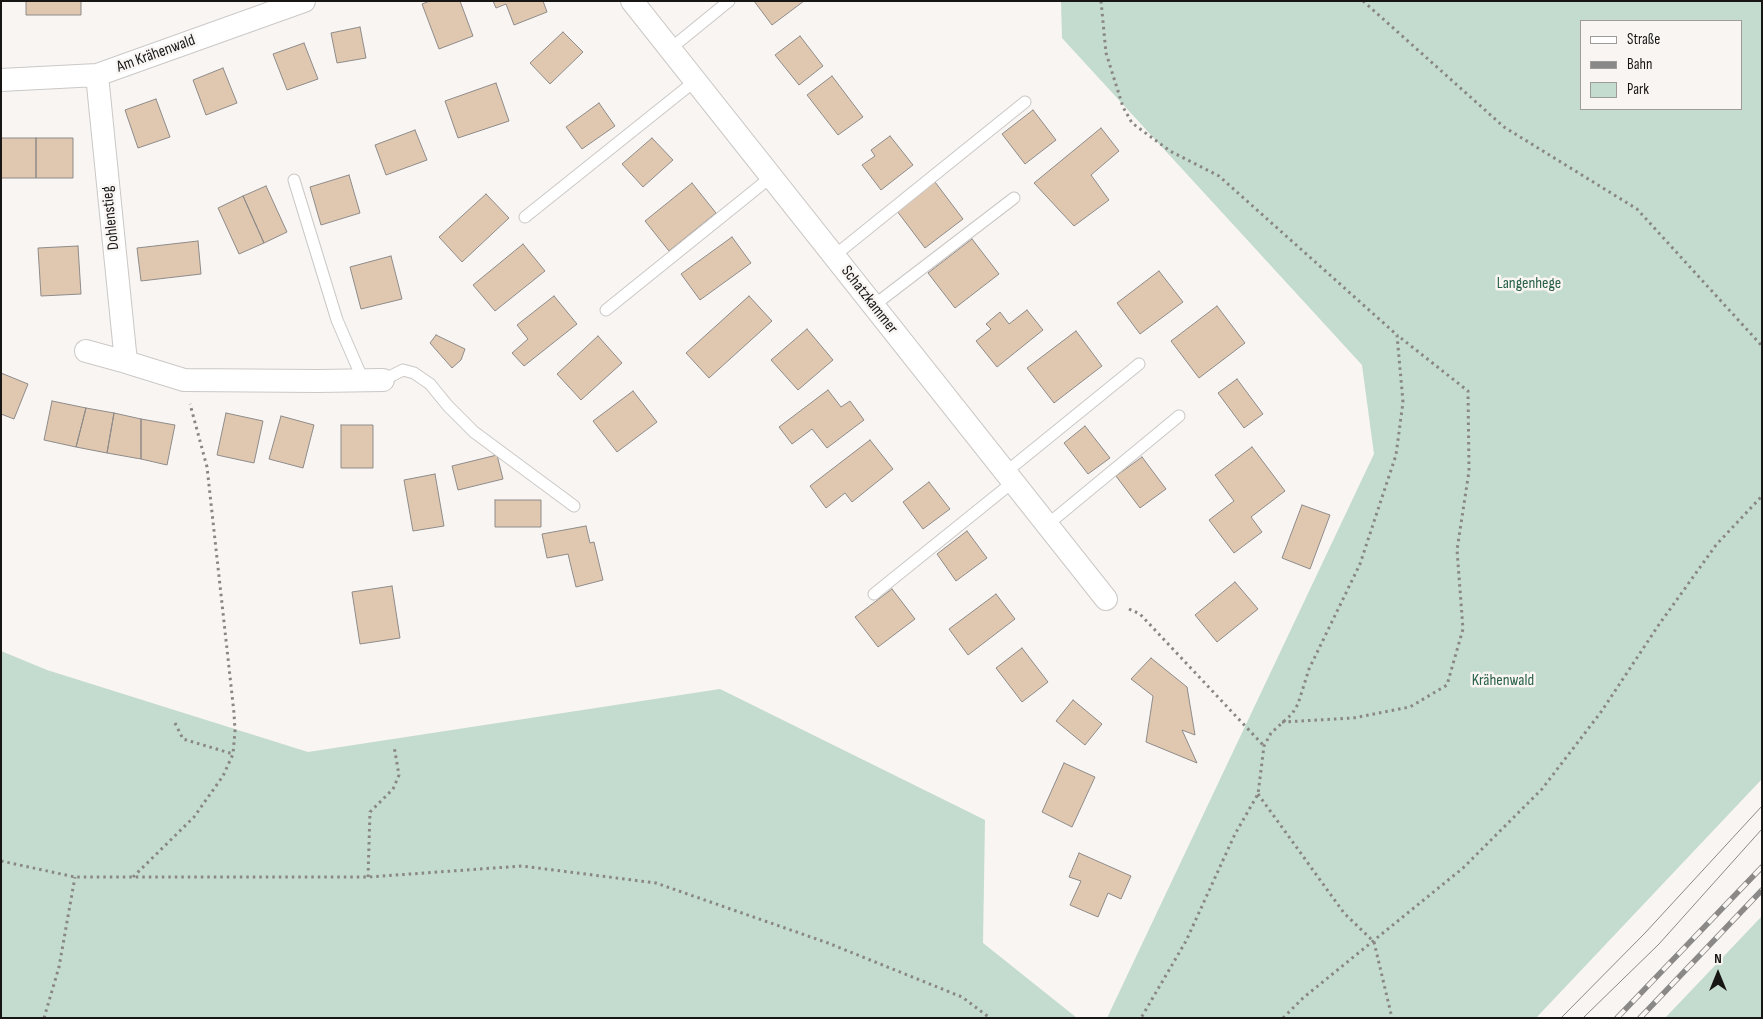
<!DOCTYPE html>
<meta charset="utf-8">
<style>
body{margin:0}
#map{position:relative;width:1763px;height:1019px;overflow:hidden;background:#f8f5f3;font-family:"Sofia Sans Condensed",sans-serif}
canvas{display:block}
.frame{position:absolute;inset:0;border:2px solid #171615;pointer-events:none}
.legend{position:absolute;left:1580px;top:20px;width:162px;height:90px;box-sizing:border-box;background:#f8f5f3;border:1px solid #9e9c9a;margin:0;padding:6px 9px;list-style:none;font-size:15px;color:#171615}
.legend li{display:flex;align-items:center;gap:10px;height:25px}
.legend b{width:25px;border:1px solid #9e9c9a}
.north{position:absolute;left:1693px;top:949px;width:50px;height:50px;-webkit-text-stroke:4px #f8f5f3;paint-order:stroke;rotate:0deg;font-size:14px;font-weight:700;line-height:20px;text-align:center;color:#171615}
.north::after{content:'';display:block;margin:auto;width:18px;height:22px;background:#171615;clip-path:polygon(50% 0,100% 100%,50% 72%,0 100%)}
</style>
<div id="map">
<canvas width="1763" height="1019"></canvas>
<div class="frame"></div>
<ul class="legend">
<li><b style="height:6px;background:#fff"></b>Straße</li>
<li><b style="height:6px;background:#8b8987"></b>Bahn</li>
<li><b style="height:14px;background:#c4dbcf"></b>Park</li>
</ul>
<div class="north">N</div>
</div>
<script>
const g = document.querySelector('canvas').getContext('2d');
g.lineJoin = 'round';
function fill(path, color) {
  g.fillStyle = color;
  g.fill(path, 'evenodd');
}
function shape(rows) {
  const path = new Path2D();
  for (const r of rows) {
    path.moveTo(r[0], r[1]);
    for (let i = 2; i < r.length; i += 2) path.lineTo(r[i], r[i + 1]);
  }
  return path;
}
function trace(path, color, width, dash) {
  g.strokeStyle = color;
  g.lineWidth = width;
  g.lineCap = dash ? 'butt' : 'round';
  g.setLineDash(dash || []);
  g.stroke(path);
}
function write(font, color, halo, rows, align = 'center') {
  g.font = font + ' "Sofia Sans Condensed",sans-serif';
  g.lineWidth = 5;
  g.setLineDash([]);
  g.textBaseline = 'middle';
  g.strokeStyle = halo;
  g.fillStyle = color;
  for (const [text, x, y, turn = 0] of rows) {
    g.save();
    g.translate(x, y);
    g.rotate((+turn || 0) * Math.PI / 180);
    g.textAlign = isNaN(turn) ? turn : align;
    if (halo) g.strokeText(text, 0, 0);
    g.fillText(text, 0, 0);
    g.restore();
  }
}
fill(shape([
 [1061,1,1762,1,1762,779,1536,1018,1107,1018,1374,454,1362,365,1062,38],
 [1582,21,1742,21,1742,109,1582,109],
 [1,651,47,670,308,752,720,689,985,820,983,943,1077,1018,1,1018],
 [1762,916,1762,1018,1665,1018,1705,976]
]), '#c4dbcf');
const building = shape([
 [26,1,81,1,81,15,26,15,26,1],
 [430,1,460,1,473,36,439,49,422,4,430,1],
 [493,1,543,1,547,12,514,25,506,4,496,8,493,1],
 [754,1,804,1,772,25,754,1],
 [360,27,366,58,337,63,331,33,360,27],
 [563,32,583,52,550,84,530,63,563,32],
 [800,36,823,66,799,85,775,55,800,36],
 [304,43,318,79,287,90,273,54,304,43],
 [223,68,237,103,206,115,193,80,223,68],
 [832,76,863,117,838,135,807,95,832,76],
 [496,83,509,121,458,138,445,101,496,83],
 [156,99,170,137,138,148,125,110,156,99],
 [599,103,615,126,582,149,566,127,599,103],
 [1033,110,1056,140,1025,164,1002,134,1033,110],
 [1101,128,1119,151,1091,175,1109,200,1074,226,1034,183,1101,128],
 [415,130,427,160,386,175,375,145,415,130],
 [890,136,913,165,881,190,862,165,875,156,871,150,890,136],
 [1,138,36,138,36,178,1,178,1,138],
 [36,138,73,138,73,178,36,178,36,138],
 [652,138,673,160,643,187,622,164,652,138],
 [349,175,360,213,321,225,310,187,349,175],
 [935,182,963,219,925,248,897,211,935,182],
 [692,183,716,213,669,251,645,221,692,183],
 [266,186,287,232,264,243,243,196,266,186],
 [486,194,509,218,462,262,439,237,486,194],
 [243,196,264,243,239,254,218,208,243,196],
 [732,237,751,263,700,300,681,274,732,237],
 [972,239,999,274,955,308,928,273,972,239],
 [198,241,201,274,141,281,137,248,198,241],
 [523,244,545,271,495,311,473,285,523,244],
 [78,246,81,294,41,296,38,248,78,246],
 [391,256,402,299,361,309,350,267,391,256],
 [1159,271,1183,302,1140,334,1117,303,1159,271],
 [554,296,577,324,524,366,512,353,528,339,517,325,554,296],
 [749,296,772,321,709,378,686,353,749,296],
 [1217,306,1245,343,1199,378,1171,341,1217,306],
 [1027,310,1043,330,997,367,976,341,991,329,986,324,1000,312,1009,324,1027,310],
 [807,329,833,360,798,390,771,360,807,329],
 [1076,331,1102,366,1054,403,1027,368,1076,331],
 [436,335,465,349,461,360,452,368,430,343,436,335],
 [598,336,622,363,581,400,557,374,598,336],
 [1,373,28,384,14,419,1,414,1,373],
 [1237,379,1263,414,1244,428,1218,393,1237,379],
 [828,390,841,407,850,401,864,420,827,448,812,429,792,444,779,427,828,390],
 [633,391,657,422,617,452,593,421,633,391],
 [52,401,86,408,76,447,44,440,52,401],
 [86,408,114,413,107,453,76,447,86,408],
 [114,413,141,419,141,459,107,453,114,413],
 [226,413,263,421,254,463,217,455,226,413],
 [281,416,314,425,303,468,269,459,281,416],
 [141,419,175,425,167,465,141,459,141,419],
 [341,425,373,425,373,468,341,468,341,425],
 [1085,426,1110,458,1088,474,1064,443,1085,426],
 [870,440,893,469,852,502,845,493,826,508,810,486,870,440],
 [1252,447,1285,491,1251,517,1262,532,1234,553,1209,520,1234,501,1215,475,1252,447],
 [497,455,503,479,458,490,452,466,497,455],
 [1142,457,1166,489,1140,508,1116,476,1142,457],
 [435,474,444,526,413,531,404,480,435,474],
 [929,482,950,509,923,529,903,502,929,482],
 [495,500,541,500,541,527,495,527,495,500],
 [1302,505,1330,515,1310,569,1282,558,1302,505],
 [586,526,590,543,594,542,603,580,576,587,568,554,547,558,542,534,586,526],
 [967,531,987,558,956,581,937,554,967,531],
 [1235,582,1258,609,1217,642,1195,615,1235,582],
 [392,586,400,638,360,644,352,592,392,586],
 [892,589,915,619,878,647,855,617,892,589],
 [996,594,1015,619,968,655,949,629,996,594],
 [1022,648,1048,682,1022,702,996,668,1022,648],
 [1151,658,1187,687,1195,735,1182,730,1197,763,1146,742,1153,696,1131,679,1151,658],
 [1073,700,1102,724,1085,745,1056,721,1073,700],
 [1064,763,1095,777,1072,827,1042,812,1064,763],
 [1079,853,1131,876,1121,899,1108,893,1098,917,1070,905,1081,881,1069,877,1079,853]
]);
fill(building, '#e0c7b0');
trace(building, '#8e8b89', 1);
const service = shape([
 [670,49,729,1],
 [294,180,337,320,363,380],
 [525,217,695,81],
 [834,256,1025,102],
 [873,306,1014,198],
 [606,310,771,177],
 [383,380,403,370,414,373,430,384,448,406,474,432,574,506],
 [1006,472,1139,364],
 [1047,525,1179,416],
 [874,594,1013,482]
]);
const minor = shape([
 [632,1,1106,599],
 [97,75,126,362,184,380,318,381,383,380],
 [1,80,97,75,304,1],
 [86,351,126,362]
]);
trace(service, '#cbc8c6', 13);
trace(minor, '#cbc8c6', 24);
trace(shape([
 [1101,1,1106,53,1123,107,1132,123,1170,151,1219,176,1397,335,1403,402,1396,455,1360,564,1309,669,1298,704,1292,714,1271,733,1264,746,1258,794,1235,834,1186,941,1141,1018],
 [1363,1,1504,127,1637,209,1762,346],
 [1129,609,1140,614,1264,746],
 [1282,722,1353,718,1410,707,1447,685,1463,629,1457,550,1469,471,1468,391,1397,335],
 [175,723,183,739,233,754],
 [1258,794,1344,913,1374,942,1392,1018],
 [1,861,75,877,368,877,522,866,656,883,828,943,962,997,990,1018],
 [133,877,194,817,223,776,233,754,235,731,234,713,207,467,190,404],
 [368,877,370,812,393,789,399,775,394,746],
 [44,1018,59,967,75,877],
 [1283,1018,1303,998,1463,868,1542,789,1601,712,1658,626,1716,545,1762,496]
]), '#898785', 3, [2.5, 4]);
trace(service, '#fff', 11);
trace(minor, '#fff', 22);
trace(shape([
 [1561,1018,1645,933,1762,806],
 [1583,1018,1659,944,1762,829]
]), '#8b8987', 1);
const rail = shape([
 [1617,1018,1762,867],
 [1640,1018,1762,890]
]);
trace(rail, '#8b8987', 5.5);
trace(rail, '#f8f5f3', 4, [11]);
write('16px', '#171615', '#f8f5f3', [
 ["Am Krähenwald",156,54,-20],
 ["Dohlenstieg",111,218,-96],
 ["Schatzkammer",869,300,52]
]);
write('16px', '#2a6149', '#f8f5f3', [
 ["Langenhege",1529,284],
 ["Krähenwald",1503,681]
]);
</script>
